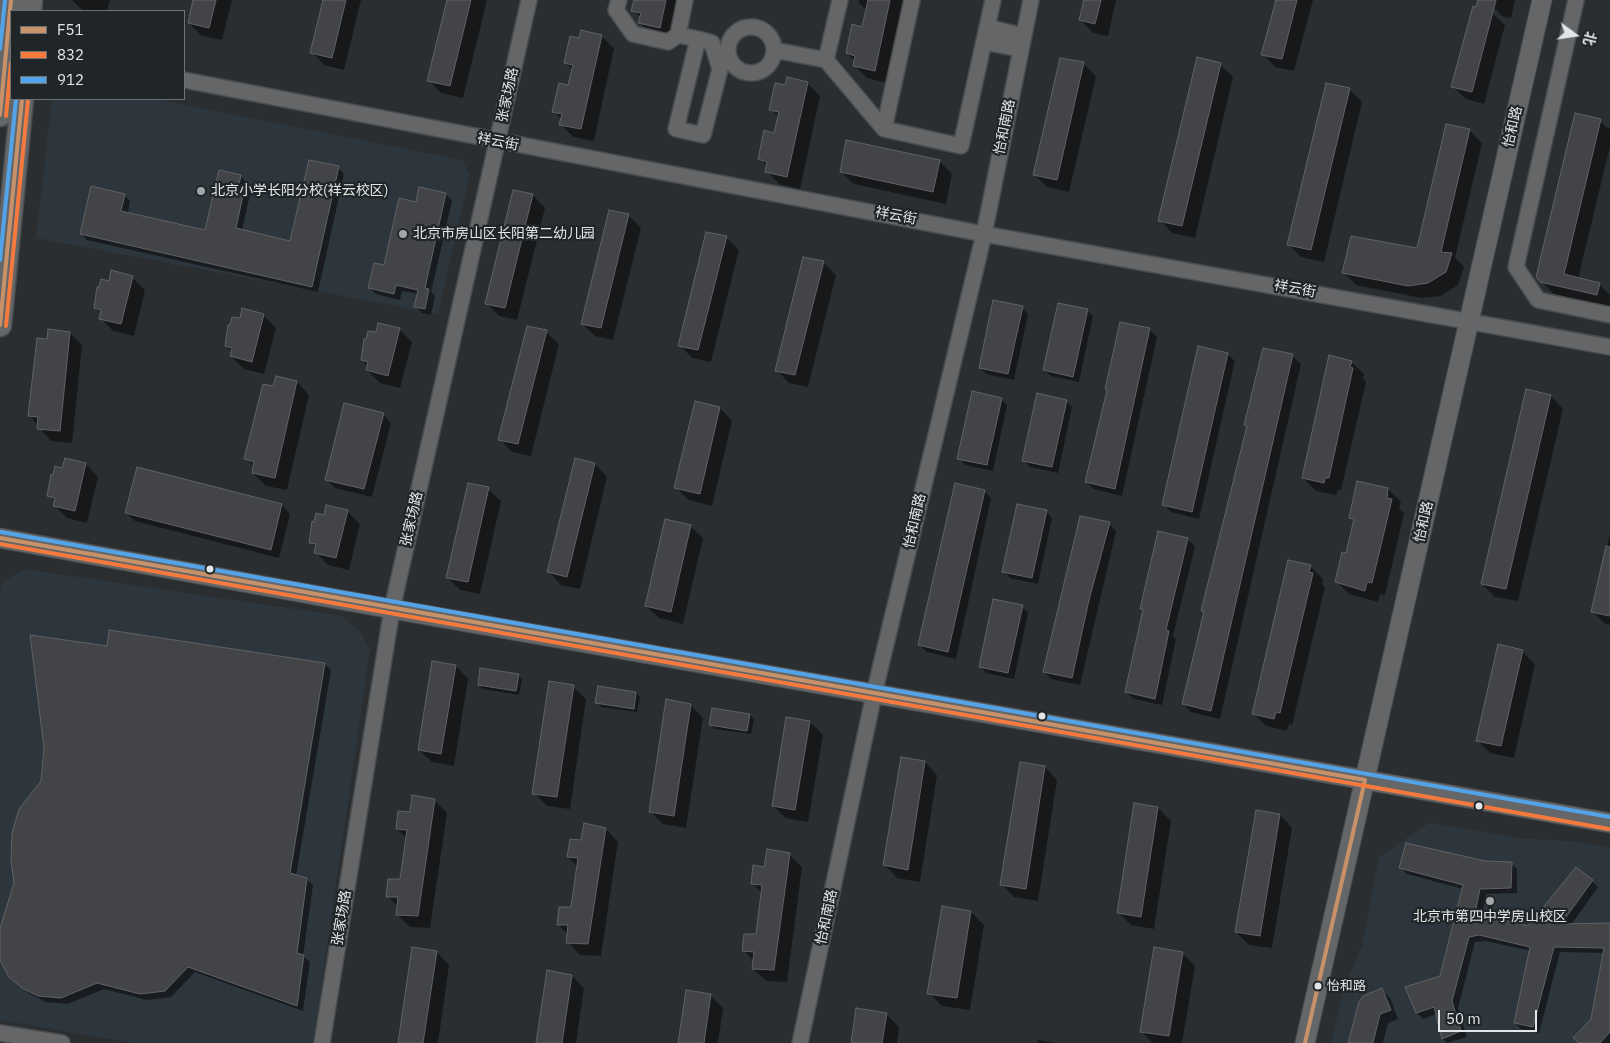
<!DOCTYPE html>
<meta charset="utf-8">
<style>
body{margin:0}
#map{position:relative;width:1610px;height:1043px;overflow:hidden;background:#2b2e30;font-family:"IBM Plex Sans","Noto Sans SC",sans-serif}
canvas{display:block}
.legend{position:absolute;left:10px;top:10px;width:175px;height:90px;box-sizing:border-box;background:#202528;border:1px solid #6e7275;margin:0;padding:6px 9px;list-style:none;font-size:15px;color:#e3e6e9}
.legend li{display:flex;align-items:center;gap:10px;height:25px}
.legend b{width:25px;border:1px solid #6e7275}
.north{position:absolute;left:1550px;top:10px;width:50px;height:50px;-webkit-text-stroke:4px #202528;paint-order:stroke;rotate:104deg;font-size:14px;font-weight:700;line-height:20px;text-align:center;color:#e3e6e9}
.north::after{content:'';display:block;margin:auto;width:18px;height:22px;background:#e3e6e9;clip-path:polygon(50% 0,100% 100%,50% 72%,0 100%)}
.scale{position:absolute;left:1438px;top:1010px;width:99px;height:22px;box-sizing:border-box;border:2px solid #e3e6e9;border-top:0;padding-left:6px;font-size:15px;line-height:18px;white-space:nowrap;color:#e3e6e9;-webkit-text-stroke:4px #202528;paint-order:stroke}
</style>
<div id="map">
<canvas width="1610" height="1043"></canvas>
<ul class="legend">
<li><b style="height:6px;background:#c7916a"></b>F51</li>
<li><b style="height:6px;background:#f6793e"></b>832</li>
<li><b style="height:6px;background:#53a3e8"></b>912</li>
</ul>
<div class="north">北</div>
<div class="scale">50 m</div>
</div>
<script>
const g = document.querySelector('canvas').getContext('2d');
g.lineJoin = 'round';
function fill(path, color) {
  g.fillStyle = color;
  g.fill(path, 'evenodd');
}
function shape(rows) {
  const path = new Path2D();
  for (const r of rows) {
    if (r.length === 3) {
      path.moveTo(r[0] + r[2], r[1]);
      path.arc(r[0], r[1], r[2], 0, 2 * Math.PI);
      continue;
    }
    path.moveTo(r[0], r[1]);
    for (let i = 2; i < r.length; i += 2) path.lineTo(r[i], r[i + 1]);
  }
  return path;
}
function trace(path, color, width, dash) {
  g.strokeStyle = color;
  g.lineWidth = width;
  g.lineCap = dash ? 'butt' : 'round';
  g.setLineDash(dash || []);
  g.stroke(path);
}
function write(font, color, halo, rows, align = 'center') {
  g.font = font + ' "IBM Plex Sans","Noto Sans SC",sans-serif';
  g.lineWidth = 4.5;
  g.setLineDash([]);
  g.textBaseline = 'middle';
  g.strokeStyle = halo;
  g.fillStyle = color;
  for (const [text, x, y, turn = 0] of rows) {
    g.save();
    g.translate(x, y);
    g.rotate((+turn || 0) * Math.PI / 180);
    g.textAlign = isNaN(turn) ? turn : align;
    if (halo) g.strokeText(text, 0, 0);
    g.fillText(text, 0, 0);
    g.restore();
  }
}
fill(shape([
 [52,99,155,99,462,160,470,174,438,314,36,238],
 [24,569,342,616,361,633,370,650,313,1043,133,1043,0,1020,0,597,1,583],
 [1429,823,1518,838,1581,842,1610,848,1610,1043,1331,1043,1344,988,1362,946,1379,857]
]), '#2d363d');
fill(shape([
 [72,0,110,0,107,11,83,11],
 [195,0,232,0,222,40,202,36,189,23],
 [324,0,361,0,344,70,324,65,312,52],
 [448,0,487,0,463,98,441,93,429,80],
 [635,0,682,0,673,40,652,35,640,23,641,18,633,10],
 [859,0,905,0,887,83,867,78,854,65,855,61,847,53,863,28,867,11,859,3],
 [1085,0,1116,0,1108,36,1093,33,1081,20],
 [1277,0,1313,0,1294,71,1275,67,1263,54],
 [1486,0,1515,0,1511,18,1503,17],
 [1492,13,1505,25,1484,104,1466,99,1453,87],
 [601,36,614,48,594,141,573,137,561,124,562,120,554,112,569,87,573,70,565,62,580,40],
 [1083,63,1096,76,1069,192,1047,187,1034,174],
 [1220,65,1233,77,1195,238,1172,233,1160,220],
 [807,83,820,96,800,189,779,184,767,171,768,167,760,159,775,134,779,117,771,109,786,87],
 [1349,89,1362,102,1324,262,1301,257,1289,245],
 [1600,121,1609,129,1610,125,1610,146,1578,279,1599,284,1610,295,1609,307,1554,294,1541,281],
 [1469,130,1482,143,1455,258,1464,267,1458,285,1441,296,1422,298,1356,285,1343,272,1418,250],
 [939,161,952,174,946,204,854,184,841,172],
 [338,167,344,174,318,292,87,240,81,234,124,195,130,201,128,213,206,232,220,172,241,177,247,183,246,189,250,194,242,231,291,242],
 [446,194,452,201,431,292,435,296,431,315,422,313,415,306,418,294,402,291,400,300,376,294,369,288,385,266,417,203],
 [533,195,545,208,517,320,499,316,486,303],
 [628,215,641,228,613,340,595,336,582,323],
 [726,237,739,250,711,362,692,358,680,345],
 [823,262,836,275,808,387,789,383,777,370],
 [132,277,145,290,134,336,113,331,101,318,102,314,95,308,110,282],
 [1022,308,1028,314,1014,380,986,374,980,368],
 [1087,310,1093,316,1079,382,1051,376,1044,370],
 [263,315,276,328,264,374,244,369,231,356,232,352,226,346,226,338,233,318,241,320],
 [399,329,412,342,400,388,380,383,367,370,368,366,362,360,377,334],
 [1149,329,1157,337,1122,496,1094,489,1086,482],
 [546,332,559,344,531,456,512,452,500,439],
 [70,333,82,345,72,443,51,441,29,415],
 [1227,354,1235,361,1199,519,1171,512,1164,504],
 [1292,356,1301,364,1220,719,1191,712,1183,704,1205,613,1203,610,1248,427,1246,425],
 [1351,362,1364,374,1363,379,1366,382,1341,490,1338,490,1336,495,1316,491,1303,478],
 [277,378,297,382,309,395,287,490,266,486,253,473,254,467,246,459],
 [1551,396,1563,409,1518,601,1495,597,1482,584],
 [1001,399,1007,405,993,471,965,465,959,458],
 [1066,401,1072,407,1058,473,1030,467,1024,461],
 [720,408,732,421,712,506,689,500,676,488],
 [383,414,391,423,372,497,335,488,326,479],
 [66,459,86,464,98,477,87,523,67,518,54,505,55,501,49,495,54,476,63,469],
 [595,464,607,477,580,589,561,585,549,572],
 [488,489,501,501,480,594,460,590,447,577],
 [1388,489,1401,502,1399,508,1404,513,1385,595,1380,594,1378,602,1349,594,1336,581,1347,555,1355,521,1351,517],
 [984,491,991,498,956,659,927,652,920,645],
 [282,505,290,514,279,558,135,521,126,513],
 [347,511,360,524,349,570,328,565,316,552,317,548,310,542,325,516],
 [1046,511,1052,518,1038,584,1010,578,1004,571],
 [1109,524,1116,531,1080,685,1051,679,1044,671],
 [690,526,703,538,683,624,659,618,646,606],
 [1610,534,1610,625,1605,624,1592,611],
 [1187,539,1195,546,1173,636,1176,639,1162,705,1134,699,1126,692,1144,611,1141,608],
 [1310,566,1323,579,1322,584,1325,587,1292,725,1289,724,1287,731,1266,726,1253,713],
 [1022,607,1028,613,1014,679,986,673,980,666],
 [108,647,325,664,331,670,296,876,306,879,313,885,303,956,310,962,303,1011,195,972,171,997,147,1000,104,989,68,1004,46,1002,30,994,17,983,0,957,0,934,42,781],
 [1522,651,1535,664,1514,758,1490,753,1477,740],
 [456,666,468,679,454,766,432,762,419,750],
 [518,675,522,679,519,695,483,689,479,685],
 [573,687,586,699,570,809,547,806,534,793],
 [636,693,640,697,637,712,601,707,597,703],
 [690,705,703,718,686,828,663,824,651,812],
 [750,715,754,719,751,734,715,729,711,725],
 [787,719,810,722,823,735,808,822,786,818,773,806],
 [925,762,937,775,920,882,897,878,885,865],
 [1045,767,1057,780,1038,901,1014,897,1002,884],
 [434,800,447,813,430,928,410,927,397,914,398,907,388,896,401,881,407,839,397,829,411,814],
 [1158,808,1171,821,1154,929,1131,925,1119,913],
 [1280,815,1292,828,1272,948,1249,945,1236,932],
 [606,829,618,842,601,956,580,955,568,942,568,935,558,924,572,909,578,867,568,857,582,842],
 [789,854,802,867,787,982,766,981,753,969,754,961,744,951,757,935,762,893,752,883,766,868],
 [1485,863,1511,863,1517,869,1517,893,1486,894,1482,916,1528,927,1592,881,1598,887,1571,925,1610,924,1610,1043,1580,1043,1592,1020,1604,953,1560,952,1539,1033,1521,1029,1515,1023,1531,951,1486,941,1475,942,1458,1008,1467,1037,1447,1043,1443,1039,1437,1014,1423,1019,1417,1013,1441,977,1463,889,1407,874,1401,868],
 [943,908,971,912,984,925,970,1010,942,1006,929,993],
 [437,952,449,965,438,1043,399,1043],
 [1182,953,1195,966,1182,1043,1153,1043,1141,1031],
 [572,976,584,988,576,1043,538,1043],
 [1382,990,1390,998,1398,1019,1388,1023,1383,1043,1350,1043],
 [710,995,723,1008,718,1043,679,1043],
 [886,1014,899,1027,897,1043,852,1043],
 [1038,1040,1057,1043,1038,1043]
]), '#0007');
const building = shape([
 [193,0,216,0,209,28,188,23,193,0],
 [323,0,346,0,332,58,310,53,323,0],
 [447,0,471,0,450,86,427,81,447,0],
 [634,0,666,0,660,28,638,23,641,13,631,11,634,0],
 [868,0,890,0,875,71,853,66,855,56,846,53,852,24,862,27,868,0],
 [1084,0,1101,0,1095,24,1079,20,1084,0],
 [1276,0,1297,0,1282,59,1261,55,1276,0],
 [1478,0,1496,0,1472,92,1451,87,1473,6,1476,7,1478,0],
 [581,30,602,35,581,129,559,125,562,114,552,112,559,83,568,85,573,65,564,63,570,36,579,38,581,30],
 [1197,57,1221,63,1182,226,1158,221,1197,57],
 [1060,58,1084,62,1057,180,1033,175,1060,58],
 [787,77,808,82,787,177,765,172,767,162,758,159,764,130,774,133,779,112,769,110,775,83,785,85,787,77],
 [1326,83,1350,88,1311,250,1287,245,1326,83],
 [1575,113,1601,119,1564,274,1600,283,1597,295,1540,282,1536,277,1575,113],
 [1446,124,1470,129,1441,252,1452,253,1446,272,1428,283,1408,286,1342,273,1351,236,1417,248,1446,124],
 [846,140,940,160,933,192,840,172,846,140],
 [309,160,339,166,312,287,80,234,91,186,125,194,121,211,205,230,219,170,241,175,239,185,245,186,236,228,290,241,309,160],
 [419,187,446,193,425,288,429,289,425,309,414,307,418,290,396,285,394,294,368,288,374,263,384,265,399,198,416,202,419,187],
 [513,190,533,194,505,308,485,304,513,190],
 [609,210,629,214,601,328,581,324,609,210],
 [706,232,727,236,698,350,678,346,706,232],
 [803,257,824,261,795,375,775,371,803,257],
 [111,270,133,276,121,324,99,319,101,310,94,308,97,287,99,287,101,279,109,281,111,270],
 [993,300,1023,306,1008,374,979,368,993,300],
 [1058,303,1088,309,1073,377,1043,370,1058,303],
 [242,308,264,314,252,362,230,356,232,348,225,346,228,325,230,325,232,317,240,318,242,308],
 [1120,322,1150,328,1115,489,1085,482,1107,390,1105,389,1120,322],
 [378,323,400,328,388,376,366,370,368,362,361,360,364,339,366,339,368,331,376,332,378,323],
 [527,326,547,330,518,444,498,440,527,326],
 [48,329,70,332,60,431,37,429,38,417,28,416,37,338,47,339,48,329],
 [1198,346,1228,353,1192,512,1162,505,1198,346],
 [1263,348,1293,354,1211,711,1182,704,1204,611,1201,611,1247,426,1244,425,1263,348],
 [1329,355,1352,361,1350,367,1353,368,1329,478,1325,478,1324,483,1302,478,1329,355],
 [276,376,297,381,275,478,252,473,254,462,244,459,263,384,273,386,276,376],
 [1526,389,1551,395,1506,589,1481,584,1526,389],
 [972,391,1002,398,987,465,957,459,972,391],
 [1037,393,1067,400,1052,467,1022,461,1037,393],
 [695,401,720,407,700,494,674,488,695,401],
 [344,403,384,413,364,489,325,480,344,403],
 [65,458,86,463,75,511,53,506,55,498,47,496,51,474,53,475,55,466,62,468,65,458],
 [575,458,595,463,567,577,547,572,575,458],
 [137,467,282,504,271,550,125,513,137,467],
 [1357,481,1388,488,1387,498,1392,499,1372,583,1367,582,1365,591,1335,582,1342,552,1346,553,1354,519,1349,518,1357,481],
 [468,483,489,487,468,582,446,578,468,483],
 [955,483,985,490,948,652,918,645,955,483],
 [1017,504,1047,510,1032,578,1002,572,1017,504],
 [326,505,348,510,336,558,314,553,316,544,309,543,312,521,314,522,316,513,324,515,326,505],
 [1080,516,1110,522,1089,600,1072,678,1043,672,1080,516],
 [665,519,691,525,671,612,645,606,665,519],
 [1158,531,1188,538,1166,630,1169,631,1155,699,1125,692,1143,609,1140,609,1158,531],
 [1606,546,1610,547,1610,616,1591,612,1606,546],
 [1288,560,1311,565,1309,572,1313,573,1280,713,1276,712,1274,719,1252,714,1288,560],
 [993,599,1023,605,1008,673,979,667,993,599],
 [109,630,325,663,290,873,307,878,297,953,304,955,297,1006,188,967,165,991,140,994,97,983,61,998,38,996,22,988,9,977,0,960,0,928,14,883,11,860,12,833,19,809,41,781,44,748,30,635,107,646,109,630],
 [1498,644,1523,650,1501,746,1476,741,1498,644],
 [432,661,456,665,441,754,418,750,432,661],
 [480,668,519,674,516,691,478,685,480,668],
 [549,681,574,685,557,797,532,794,549,681],
 [598,686,636,692,634,709,595,703,598,686],
 [666,699,691,704,674,816,649,812,666,699],
 [712,708,750,714,747,731,709,725,712,708],
 [786,717,810,721,795,810,772,806,786,717],
 [901,757,925,761,908,870,883,865,901,757],
 [1020,762,1045,766,1026,889,1000,885,1020,762],
 [412,795,435,799,418,916,396,915,398,897,386,897,388,879,400,879,407,830,396,829,398,811,410,812,412,795],
 [1134,803,1158,807,1141,917,1117,913,1134,803],
 [1256,810,1280,814,1260,936,1235,932,1256,810],
 [584,823,606,828,588,944,566,943,568,925,557,925,559,907,571,907,578,858,567,857,570,839,581,840,584,823],
 [1406,843,1485,861,1512,862,1511,888,1480,889,1475,913,1528,926,1576,867,1593,880,1561,924,1610,923,1610,1032,1600,1043,1579,1043,1573,1038,1591,1019,1604,948,1554,947,1533,1027,1514,1023,1530,947,1479,935,1469,937,1452,1001,1461,1031,1442,1039,1434,1007,1416,1013,1405,987,1440,976,1463,885,1399,868,1406,843],
 [767,849,790,853,774,970,752,969,754,952,742,951,744,934,756,934,762,885,751,884,753,865,764,867,767,849],
 [942,906,971,911,957,998,927,994,942,906],
 [412,947,437,951,423,1043,398,1043,412,947],
 [1154,947,1183,952,1169,1036,1140,1032,1154,947],
 [547,970,572,975,562,1043,536,1043,547,970],
 [1382,988,1391,1010,1380,1014,1373,1043,1348,1043,1359,1002,1363,996,1382,988],
 [686,990,711,994,704,1043,678,1043,686,990],
 [856,1008,887,1013,882,1043,851,1043,856,1008]
]);
fill(building, '#424447');
trace(building, '#606264', 1);
const minor = shape([
 [619,0,616,10,633,34,668,42,678,35],
 [685,0,678,35,698,39,712,43,720,69,703,135,676,129,698,39],
 [912,0,884,129,961,146,993,0],
 [1576,0,1516,267,1538,300,1610,315],
 [987,27,1023,36],
 [751,50,23],
 [984,42,1020,49],
 [774,50,826,60,884,129],
 [826,60,840,0],
 [184,80,984,234,1610,347],
 [0,1033,62,1043],
 [322,1043,392,609,529,0],
 [800,1043,874,694,984,234,1031,0]
]);
const tertiary = shape([
 [0,538,392,609,1610,823],
 [1305,1043,1542,0]
]);
const secondary = shape([
 [30,11,31,0],
 [0,115,11,0],
 [0,325,22,99]
]);
trace(minor, '#4a4c4e', 18);
trace(tertiary, '#4a4c4e', 21);
trace(secondary, '#4a4c4e', 25);
trace(minor, '#646668', 15);
trace(tertiary, '#646668', 19);
trace(secondary, '#646668', 22);
trace(shape([
 [0,115,11,0],
 [0,325,22,99],
 [0,538,1365,780],
 [1305,1043,1365,780]
]), '#c7916a', 4);
trace(shape([
 [6,116,11,63],
 [6,326,28,100],
 [0,544,1609,829]
]), '#f6793e', 4);
trace(shape([
 [0,49,5,0],
 [0,260,16,99],
 [1,532,1610,817]
]), '#53a3e8', 4);
for (const [x, y, r, color] of [
 [201,191,5,"#a3a6a8"],
 [403,234,5,"#a3a6a8"],
 [210,569,4.5,"#e3e6e9"],
 [1042,716,4.5,"#e3e6e9"],
 [1479,806,4.5,"#e3e6e9"],
 [1490,901,5,"#a3a6a8"],
 [1318,986,4.5,"#e3e6e9"]
]) {
  const dot = new Path2D();
  dot.arc(x, y, r, 0, 2 * Math.PI);
  g.fillStyle = color;
  g.fill(dot);
  trace(dot, '#202528', 2);
}
write('13px', '#e3e6e9', '#202528', [
 ["怡和路",1327,986]
], 'left');
write('14px', '#e3e6e9', '#202528', [
 ["张家场路",508,95,-78],
 ["怡和南路",1005,127,-79],
 ["怡和路",1513,127,-77],
 ["祥云街",498,142,11],
 ["祥云街",896,216,11],
 ["祥云街",1295,289,10],
 ["张家场路",412,519,-77],
 ["怡和南路",915,521,-77],
 ["怡和路",1424,522,-77],
 ["怡和南路",827,917,-78],
 ["张家场路",342,918,-81]
]);
write('14px', '#e3e6e9', '#202528', [
 ["北京小学长阳分校(祥云校区)",211,191],
 ["北京市房山区长阳第二幼儿园",413,234],
 ["北京市第四中学房山校区",1490,917,"center"]
], 'left');
</script>
